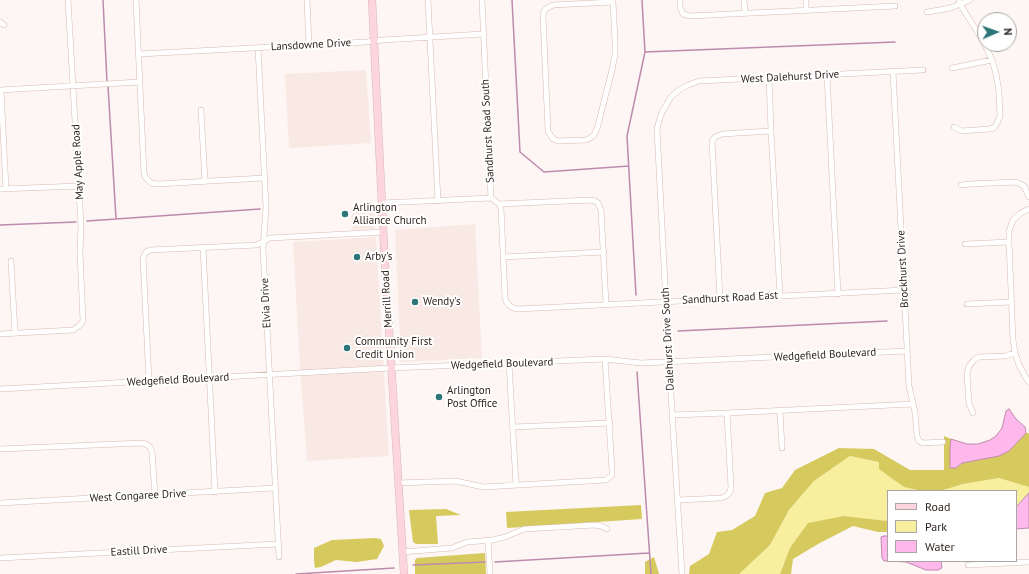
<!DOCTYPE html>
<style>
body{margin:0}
#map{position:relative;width:1029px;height:574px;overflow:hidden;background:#fdf6f4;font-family:"PT Sans",sans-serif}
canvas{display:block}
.legend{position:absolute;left:887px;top:490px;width:130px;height:72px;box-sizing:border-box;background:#fff;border:1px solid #aaa5a4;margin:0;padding:5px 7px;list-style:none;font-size:12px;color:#2a1f1b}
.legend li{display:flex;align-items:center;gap:8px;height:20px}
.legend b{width:20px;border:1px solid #aaa5a4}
.north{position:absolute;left:977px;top:12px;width:40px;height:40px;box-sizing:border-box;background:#fff;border:1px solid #aaa5a4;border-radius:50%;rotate:88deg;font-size:11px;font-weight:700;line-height:16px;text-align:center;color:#2a1f1b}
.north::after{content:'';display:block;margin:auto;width:14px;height:18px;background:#2c7678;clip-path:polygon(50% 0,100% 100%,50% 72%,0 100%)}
</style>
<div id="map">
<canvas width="1029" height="574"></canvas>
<ul class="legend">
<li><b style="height:5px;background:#fcd5de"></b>Road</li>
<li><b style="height:11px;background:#f7ee9e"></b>Park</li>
<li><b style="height:11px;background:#feb8eb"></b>Water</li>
</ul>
<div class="north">N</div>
</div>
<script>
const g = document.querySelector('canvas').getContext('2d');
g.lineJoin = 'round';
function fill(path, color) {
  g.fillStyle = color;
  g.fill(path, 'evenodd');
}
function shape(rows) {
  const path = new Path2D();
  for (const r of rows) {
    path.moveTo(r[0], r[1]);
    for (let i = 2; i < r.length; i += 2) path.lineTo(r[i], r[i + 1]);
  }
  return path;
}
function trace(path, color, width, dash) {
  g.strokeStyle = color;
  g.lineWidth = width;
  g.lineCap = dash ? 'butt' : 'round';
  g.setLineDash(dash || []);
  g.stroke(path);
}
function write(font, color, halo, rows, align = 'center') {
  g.font = font + ' "PT Sans",sans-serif';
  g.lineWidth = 4;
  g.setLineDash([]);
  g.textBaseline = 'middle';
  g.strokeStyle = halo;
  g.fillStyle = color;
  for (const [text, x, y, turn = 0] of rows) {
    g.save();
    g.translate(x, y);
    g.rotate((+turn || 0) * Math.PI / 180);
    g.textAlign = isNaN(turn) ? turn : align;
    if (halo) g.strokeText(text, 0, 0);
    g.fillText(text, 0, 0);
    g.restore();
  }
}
fill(shape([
 [366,70,371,143,289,148,285,74],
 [374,207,375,229,352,230,351,208],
 [475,224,482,358,401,362,395,230],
 [376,237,389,456,307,461,300,368,293,242]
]), '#f9e9e4');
fill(shape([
 [850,456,879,462,904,487,922,491,888,491,888,521,844,516,790,548,780,574,737,574,739,573,770,545,789,510,814,481],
 [999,478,1029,487,1029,493,1016,507,1016,491,940,491,963,484]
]), '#f7ee9e');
fill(shape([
 [1026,433,1029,433,1029,487,999,478,963,484,940,491,922,491,904,487,879,469,879,462,850,456,814,481,789,510,770,545,739,574,689,574,690,566,709,554,717,532,732,530,755,516,765,493,782,488,795,470,839,448,874,449,910,470,944,470,944,436,951,439,950,448,950,468,956,468,962,463,999,456,1009,451],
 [641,505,642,519,507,528,506,512],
 [446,509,461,515,436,516,438,544,416,544,413,542,409,510],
 [844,516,888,521,888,532,878,532,853,526,818,544,793,559,791,574,780,574,790,548,808,523],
 [375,538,381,539,384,546,377,559,357,562,336,560,321,567,315,568,314,561,314,548,332,540],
 [485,553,486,574,415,574,415,560,417,558],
 [654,557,659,574,645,574,645,562]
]), '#d6ca5e');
const water = shape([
 [1009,409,1016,419,1025,427,1026,433,1009,451,999,456,962,463,956,468,950,468,950,448,951,439,967,444,978,444,990,440,996,436,1002,428,1006,411,1009,409],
 [1029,493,1029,528,1016,529,1016,507,1029,493],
 [884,536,888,536,888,561,884,561,882,558,881,537,884,536],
 [889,561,941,561,942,568,938,570,926,570,906,562,889,561]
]);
fill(water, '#feb8eb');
trace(water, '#be8aad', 1);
trace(shape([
 [103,0,107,82],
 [512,0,520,152,544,172,629,166],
 [642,0,645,52,895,42],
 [108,86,116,219],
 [87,221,260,209],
 [0,225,76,222],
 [636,295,627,136,645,52],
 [678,331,887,321],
 [637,372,651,574],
 [495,562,649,553],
 [413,565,485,562],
 [296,574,394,568]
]), '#be8aad', 1.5);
const street = shape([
 [136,0,144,173,145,177,151,183,157,184,264,178],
 [307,0,309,45],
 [428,0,438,201],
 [482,0,491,198],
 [613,0,613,2,615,41,615,54,612,70,597,129,594,135,590,138,586,140,558,141,553,139,551,136,548,131,543,16,544,11,547,8,553,5,613,2],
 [680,0,680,7,683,14,690,16,895,6],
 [744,0,745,13],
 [806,0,806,10],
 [927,12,945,9,953,7,970,0],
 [0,22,4,25],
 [258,48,266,207,263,249,279,557],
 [139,54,309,45,366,42,383,40,483,34],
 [952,68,992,60],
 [893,72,909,386,915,412,917,436,919,441,923,443,943,442],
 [827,75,838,294],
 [769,78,771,131,780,296],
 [0,90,140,82],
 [1,90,6,189],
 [201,110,205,181],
 [954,127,961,131,989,129,994,128,997,123,1000,116,999,91,996,74,992,60,983,41,960,4,959,0],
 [961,185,970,184,1016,182,1024,186,1029,197],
 [0,189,79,186],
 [491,198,499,204,501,208,505,297,506,301,509,305,513,308,518,309,904,290],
 [382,203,491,198],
 [499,204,590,200,595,201,598,203,601,210,606,304],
 [1029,209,1021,213,1013,220,1009,231,1009,242,1013,340,1015,353,1019,365,1025,376,1029,382],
 [965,244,1009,242],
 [203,247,215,492],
 [503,257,604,252],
 [11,261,15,333],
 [720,299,712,141,715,137,722,134,771,131],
 [967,304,1011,302],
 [0,334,73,330,79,326,83,321,80,253,81,225,68,0],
 [509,363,516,485],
 [149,381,143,258,146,252,150,250,257,245,270,238,384,232],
 [0,389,391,368,605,359,641,363,907,351],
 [780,411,782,448],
 [973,413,969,404,967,374,969,366,974,360,979,357,1005,356,1015,353],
 [672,415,727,413,913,404],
 [513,427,610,423],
 [0,449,142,443,146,444,150,447,152,452,155,495],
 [398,483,456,481,483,487,606,480,612,475,612,470,605,359],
 [678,500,721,498,726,496,730,492,731,487,727,413],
 [0,503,275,488],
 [488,540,490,574],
 [402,552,452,548,467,542,493,540,505,537,524,529,594,525,601,526,607,529],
 [0,558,278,544],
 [968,565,1029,562],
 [682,574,669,362,657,129,659,121,662,112,671,97,679,90,688,85,699,81,923,70]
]);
const secondary = shape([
 [372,0,384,247,404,574]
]);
trace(street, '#d8bab0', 6);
trace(secondary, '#d8bab0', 8);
trace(street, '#fff', 5);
trace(secondary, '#fcd5de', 7);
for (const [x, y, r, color] of [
 [345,214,4,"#2c7678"],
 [357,257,4,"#2c7678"],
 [415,302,4,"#2c7678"],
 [347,348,4,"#2c7678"],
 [439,397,4,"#2c7678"]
]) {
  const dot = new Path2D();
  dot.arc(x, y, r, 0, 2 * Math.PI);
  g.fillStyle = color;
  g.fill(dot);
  trace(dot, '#fff', 1.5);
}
write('11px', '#2a1f1b', '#fff', [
 ["Lansdowne Drive",311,45,-3],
 ["West Dalehurst Drive",790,77,-3],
 ["Sandhurst Road South",488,131,-93],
 ["May Apple Road",78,162,-93],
 ["Brockhurst Drive",903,269,-93],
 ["Sandhurst Road East",730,298,-3],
 ["Merrill Road",387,299,-93],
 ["Elvia Drive",266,303,-93],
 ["Dalehurst Drive South",668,339,-93],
 ["Wedgefield Boulevard",825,355,-3],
 ["Wedgefield Boulevard",502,364,-2],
 ["Wedgefield Boulevard",178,380,-3],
 ["West Congaree Drive",138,496,-3],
 ["Eastill Drive",139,551,-3]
]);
write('11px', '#2a1f1b', '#fff', [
 ["Arlington",353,208],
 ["Alliance Church",353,221],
 ["Arby's",365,257],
 ["Wendy's",423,302],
 ["Community First",355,342],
 ["Credit Union",355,355],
 ["Arlington",447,391],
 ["Post Office",447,404]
], 'left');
</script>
